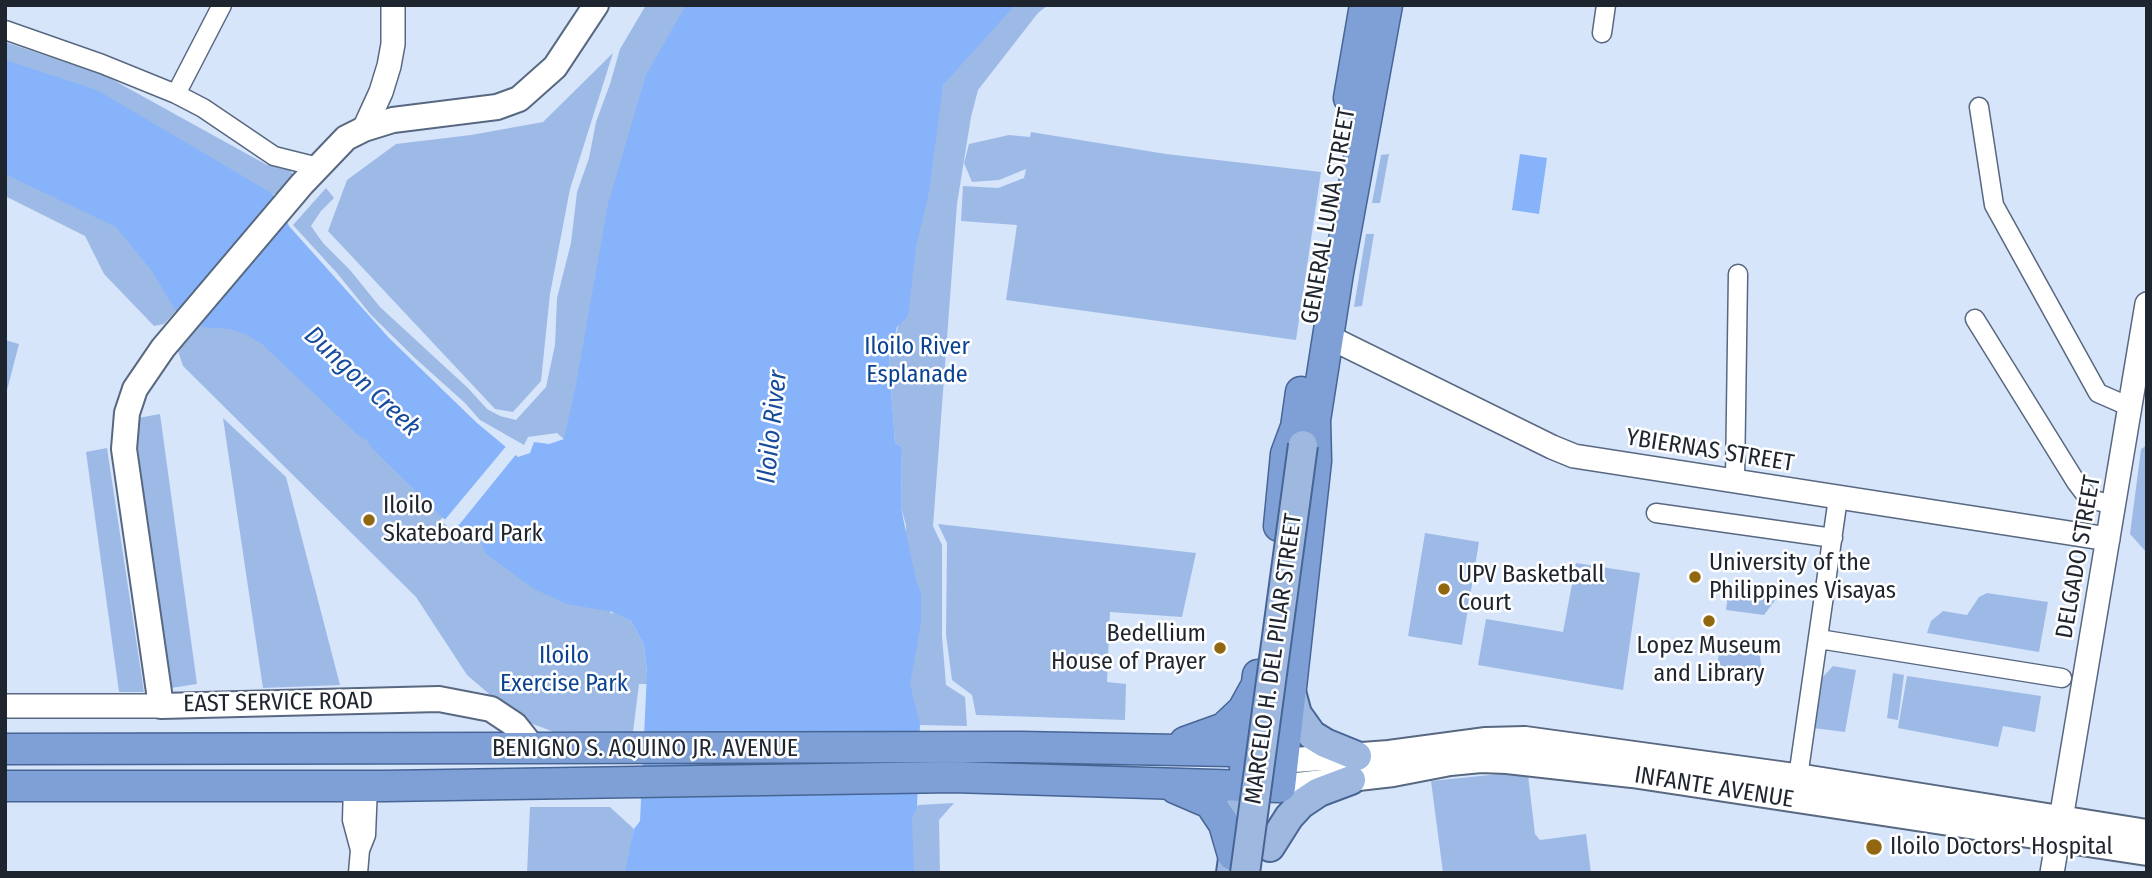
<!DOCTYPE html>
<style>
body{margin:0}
#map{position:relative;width:2152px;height:878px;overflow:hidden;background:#d7e5fb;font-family:"Fira Sans Condensed",sans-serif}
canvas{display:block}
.frame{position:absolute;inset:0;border:7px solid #1e252f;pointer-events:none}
</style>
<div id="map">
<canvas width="2152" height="878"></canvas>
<div class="frame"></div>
</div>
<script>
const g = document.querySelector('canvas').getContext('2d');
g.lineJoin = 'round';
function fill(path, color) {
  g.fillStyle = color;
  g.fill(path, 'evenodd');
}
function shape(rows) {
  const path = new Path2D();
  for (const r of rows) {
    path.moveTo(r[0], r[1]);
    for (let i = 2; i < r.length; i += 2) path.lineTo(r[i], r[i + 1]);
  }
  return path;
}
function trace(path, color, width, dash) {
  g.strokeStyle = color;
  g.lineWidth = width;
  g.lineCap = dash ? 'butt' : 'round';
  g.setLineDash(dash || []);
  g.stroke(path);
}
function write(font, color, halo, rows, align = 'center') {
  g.font = font + ' "Fira Sans Condensed",sans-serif';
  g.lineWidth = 5;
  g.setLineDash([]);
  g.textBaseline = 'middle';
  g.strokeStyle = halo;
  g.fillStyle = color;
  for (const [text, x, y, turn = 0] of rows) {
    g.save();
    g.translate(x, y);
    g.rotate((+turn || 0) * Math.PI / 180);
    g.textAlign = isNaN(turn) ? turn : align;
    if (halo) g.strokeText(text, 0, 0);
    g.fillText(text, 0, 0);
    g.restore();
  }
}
fill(shape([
 [646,5,717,5,576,450,557,433,528,437,524,445,480,420,465,403,416,359,371,315,337,273,293,225,326,188,334,198,321,211,311,226,323,243,350,270,380,307,468,388,487,409,500,416,516,420,546,387,555,345,557,298,571,243,577,192,589,158,596,122,610,84,620,49],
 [1005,5,1048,5,1038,13,978,90,971,117,957,204,933,526,942,545,942,636,946,685,965,697,967,726,920,725,918,722,907,720,906,525,901,508,902,447,895,443,889,360,907,293,943,85],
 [5,42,106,76,267,165,288,168,296,178,282,194,273,194,5,83],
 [613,53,570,189,550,294,541,381,513,412,495,409,328,231,347,180,396,144,471,135,543,122],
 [1031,132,1166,154,1321,172,1296,340,1006,300,1017,225,961,221,963,186,998,188,1024,178,1026,169,999,180,972,182,964,163,969,144,1009,135,1030,137],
 [5,140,113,187,176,311,164,324,154,326,104,274,85,236,5,196],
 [1389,154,1380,203,1372,203,1381,155],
 [1366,234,1374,234,1362,306,1354,307],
 [225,299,448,513,440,520,455,533,471,520,608,605,611,614,613,612,620,615,631,621,644,645,647,673,647,684,639,684,633,732,554,732,517,718,467,675,416,597,183,366,177,348],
 [5,340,19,344,5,398],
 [160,414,197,684,171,688,137,450,138,418],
 [223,418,286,477,340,685,263,688],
 [2147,445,2147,553,2130,534,2141,449],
 [107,448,144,692,119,692,86,452],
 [938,524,1196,553,1182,617,1110,612,1107,682,1126,684,1125,720,976,715,972,695,952,680,946,635,947,543],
 [1425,533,1479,542,1462,645,1408,636],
 [1576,563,1640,573,1623,690,1478,665,1486,619,1563,632],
 [1729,588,1779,595,1764,615,1726,610],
 [1987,593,2048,602,2039,652,1927,633,1931,621,1943,611,1967,615,1979,597],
 [1721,643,1759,649,1762,672,1717,665],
 [1833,666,1856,670,1845,732,1813,728,1820,680],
 [1893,673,1904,675,1898,720,1887,718],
 [1907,676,2041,696,2035,732,2003,726,1998,747,1898,728],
 [1500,774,1528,775,1535,834,1540,840,1586,834,1591,873,1443,873,1431,781],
 [954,803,939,820,940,873,896,873,912,818,918,805],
 [530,807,610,807,634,829,632,840,637,873,527,873]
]), '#9dbae7');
fill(shape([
 [686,5,1015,5,943,85,929,192,916,247,908,316,897,327,889,360,895,443,902,447,901,508,916,580,921,593,921,622,910,684,920,725,917,808,912,818,914,873,625,873,634,829,640,821,647,673,644,645,631,621,613,612,567,604,534,589,485,553,481,541,472,535,463,535,442,517,372,448,367,440,359,436,262,344,247,335,230,329,203,327,176,311,152,271,116,227,5,174,5,60,97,90,273,194,289,226,389,338,477,423,518,457,530,453,534,442,549,444,564,439,575,390,608,204,646,75],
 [1520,154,1547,158,1539,214,1512,210]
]), '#86b3f9');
fill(shape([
 [508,444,518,452,454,531,443,522]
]), '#d7e5fb');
const minor = shape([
 [5,30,102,64,176,94,203,108,274,156,318,167],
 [1602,33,1606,5],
 [176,94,222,5],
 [1979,107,1994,205,2098,393,2130,407],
 [1975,319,2076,482,2089,499,2115,505],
 [1735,480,1738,274],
 [1656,513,1833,538],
 [1819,639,2062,678],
 [1798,777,1838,498],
 [353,786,352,820,360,850],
 [358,873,360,850,366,835,368,786]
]);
const tertiary = shape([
 [364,129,381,92,389,66,393,44,393,5],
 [1329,337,1552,447,1574,456,2108,539],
 [5,706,161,706],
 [2052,873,2147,304]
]);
const secondary = shape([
 [534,749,515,725,491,709,439,699,161,706,124,449,127,413,135,389,163,348,302,184,346,138,364,129,393,120,497,107,519,99,555,67,596,5],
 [1284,752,1294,760,1389,753,1486,740,1525,739,1809,778,2147,832],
 [1280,787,1393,774,1450,763,1481,760,1507,761,1632,775,2147,853]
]);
const primary = shape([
 [1290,688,1297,714,1312,735,1325,743,1357,756],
 [1270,847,1289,817,1301,804,1319,792,1351,780],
 [1231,873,1243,786]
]);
const trunk = shape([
 [1349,98,1365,5],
 [1279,526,1286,454,1296,427,1301,392],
 [1185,742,1224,728,1243,710,1254,690],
 [5,749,1020,747,1284,752],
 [1245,768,1258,675],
 [5,786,385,786,953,777,1280,787,1316,461,1315,420,1338,273,1387,5],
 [1175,788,1210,803,1224,824,1233,855]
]);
trace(minor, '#586880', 21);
trace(tertiary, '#586880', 26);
trace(secondary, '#586880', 28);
trace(primary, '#476594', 32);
trace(trunk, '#476594', 33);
trace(minor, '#fff', 18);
trace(tertiary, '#fff', 23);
trace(secondary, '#fff', 24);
trace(primary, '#9eb8e0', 28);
trace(trunk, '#7ea0d6', 30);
const primaryBridge = shape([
 [1245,873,1303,445]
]);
trace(primaryBridge, '#476594', 32, []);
trace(primaryBridge, '#9eb8e0', 28);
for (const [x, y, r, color] of [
 [369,520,7,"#916710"],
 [1695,577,7,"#916710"],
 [1444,589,7,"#916710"],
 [1709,621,7,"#916710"],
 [1220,648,7,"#916710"],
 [1874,847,9,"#916710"]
]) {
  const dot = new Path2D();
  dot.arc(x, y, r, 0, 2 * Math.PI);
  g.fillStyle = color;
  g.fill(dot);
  trace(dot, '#fff', 2.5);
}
write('24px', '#1e252f', '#fff', [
 ["GENERAL LUNA STREET",1329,216,-80],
 ["YBIERNAS STREET",1710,451,9],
 ["DELGADO STREET",2079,557,-80],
 ["MARCELO H. DEL PILAR STREET",1274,659,-82],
 ["EAST SERVICE ROAD",278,703,-1],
 ["BENIGNO S. AQUINO JR. AVENUE",645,749],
 ["INFANTE AVENUE",1714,788,9]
]);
write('24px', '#0b4392', '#fff', [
 ["Iloilo River",917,347],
 ["Esplanade",917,375],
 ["Iloilo",564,656],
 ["Exercise Park",564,684]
]);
write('24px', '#1e252f', '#fff', [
 ["Iloilo",383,506],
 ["Skateboard Park",383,534],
 ["University of the",1709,563],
 ["Philippines Visayas",1709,591],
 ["UPV Basketball",1458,575],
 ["Court",1458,603],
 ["Bedellium",1206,634,"right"],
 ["House of Prayer",1206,662,"right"],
 ["Lopez Museum",1709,646,"center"],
 ["and Library",1709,674,"center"],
 ["Iloilo Doctors' Hospital",1890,847]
], 'left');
write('italic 26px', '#174c9d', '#fff', [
 ["Dungon Creek",362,382,43],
 ["Iloilo River",773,427,-84]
]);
</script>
